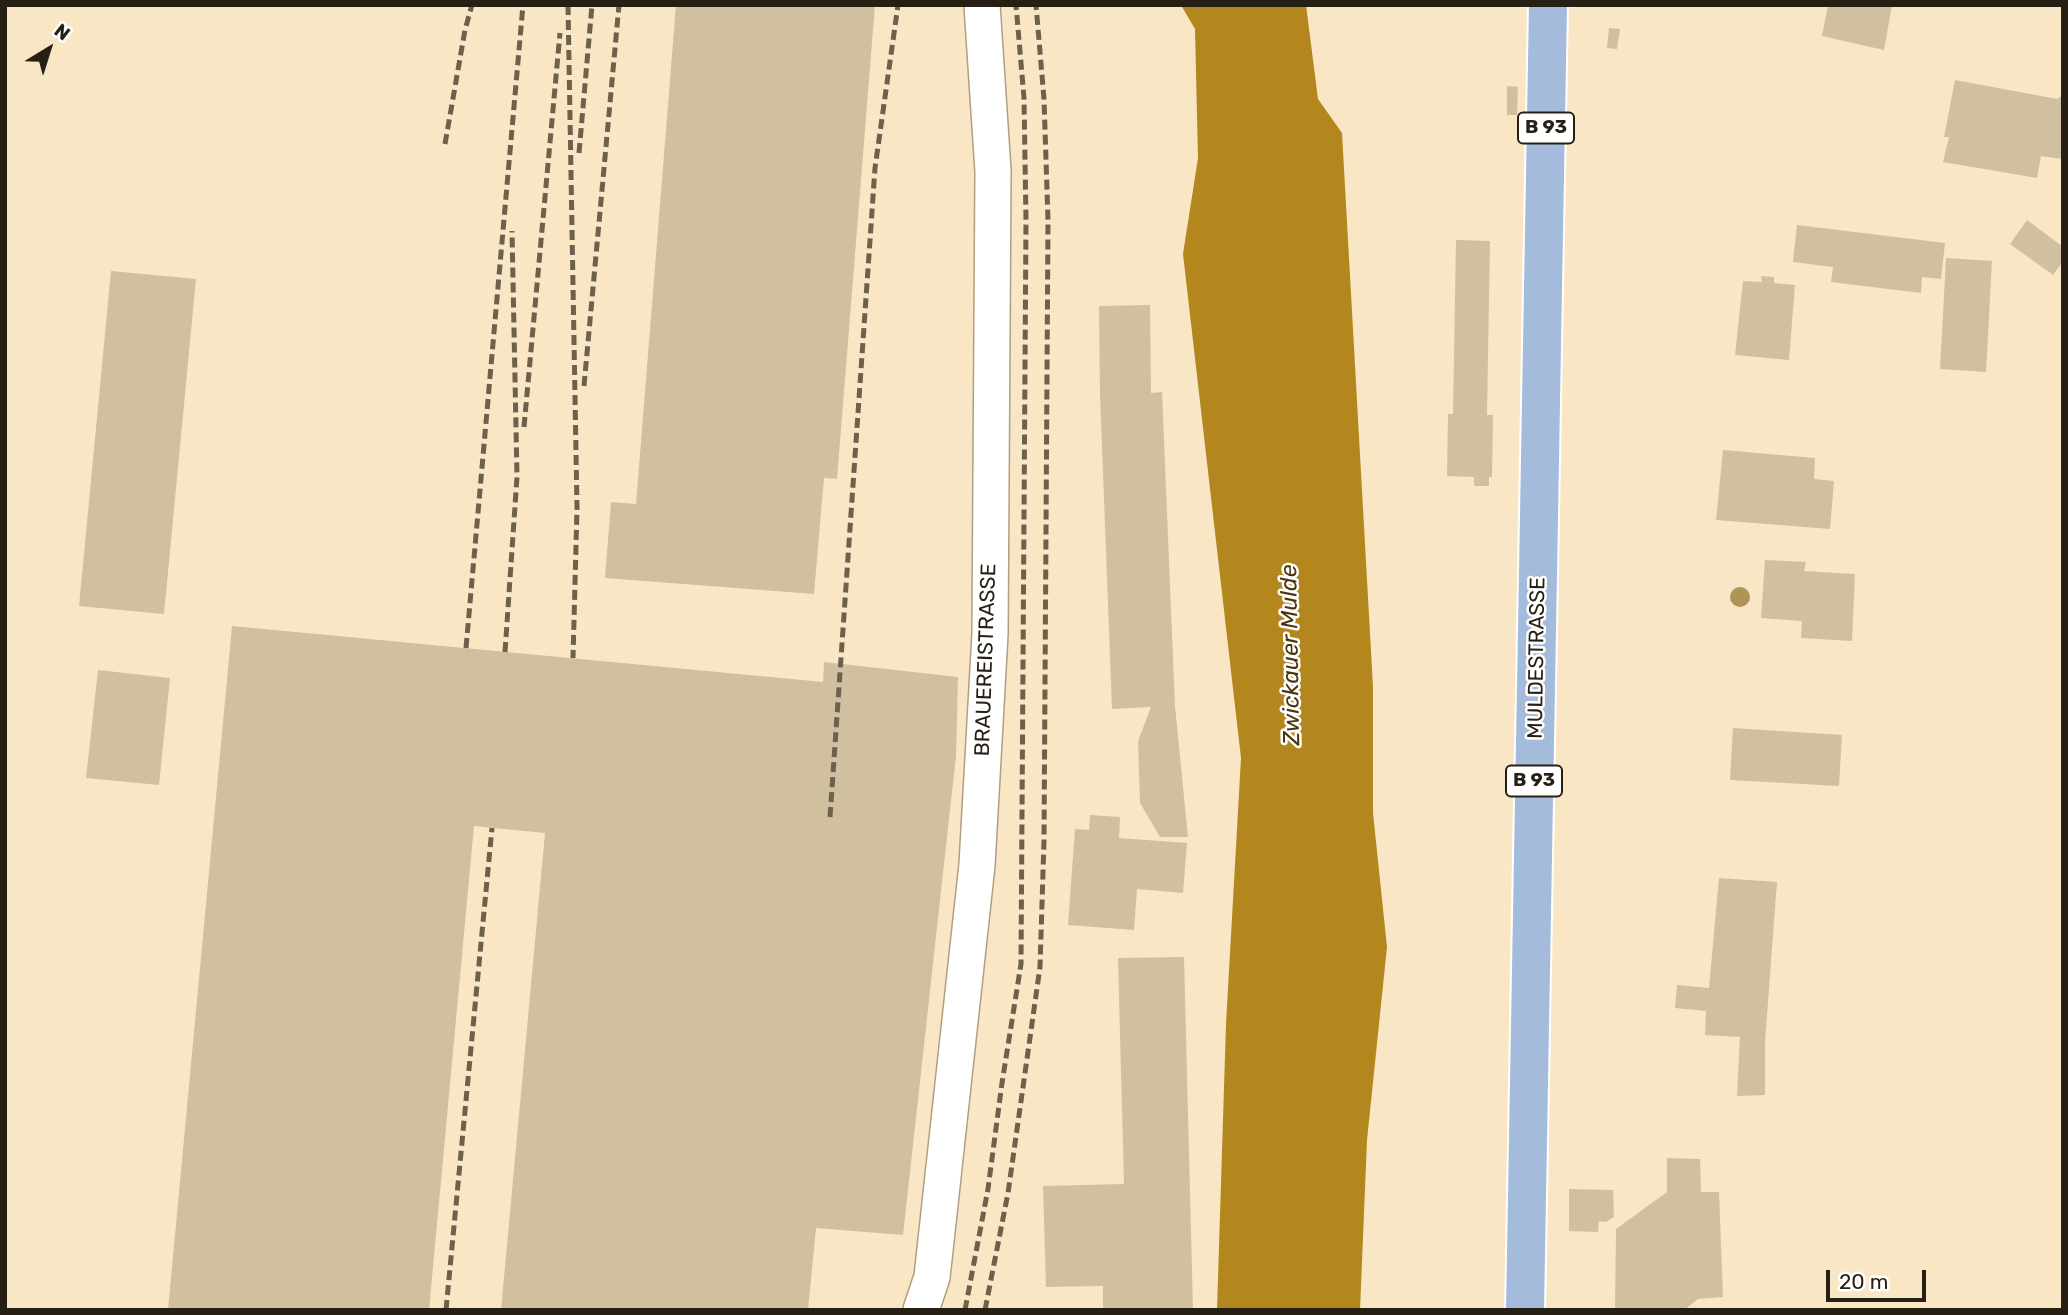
<!DOCTYPE html>
<style>
body{margin:0}
#map{position:relative;width:2068px;height:1315px;overflow:hidden;background:#f8e6c4;font-family:Rubik,sans-serif}
canvas{display:block}
.frame{position:absolute;inset:0;border:7px solid #261f13;pointer-events:none}
.north{position:absolute;left:14px;top:14px;width:70px;height:70px;-webkit-text-stroke:5px #fff;paint-order:stroke;rotate:38deg;font-size:19px;font-weight:700;line-height:28px;text-align:center;color:#261f13}
.north::after{content:'';display:block;margin:auto;width:24px;height:32px;background:#261f13;clip-path:polygon(50% 0,100% 100%,50% 72%,0 100%)}
.scale{position:absolute;left:1826px;top:1270px;width:100px;height:32px;box-sizing:border-box;border:4px solid #261f13;border-top:0;padding-left:9px;font-size:21px;line-height:24px;white-space:nowrap;color:#261f13;-webkit-text-stroke:5px #fff;paint-order:stroke}
</style>
<div id="map">
<canvas width="2068" height="1315"></canvas>
<div class="frame"></div>
<div class="north">N</div>
<div class="scale">20 m</div>
</div>
<script>
const g = document.querySelector('canvas').getContext('2d');
g.lineJoin = 'round';
function fill(path, color) {
  g.fillStyle = color;
  g.fill(path, 'evenodd');
}
function shape(rows) {
  const path = new Path2D();
  for (const r of rows) {
    path.moveTo(r[0], r[1]);
    for (let i = 2; i < r.length; i += 2) path.lineTo(r[i], r[i + 1]);
  }
  return path;
}
function trace(path, color, width, dash) {
  g.strokeStyle = color;
  g.lineWidth = width;
  g.lineCap = dash ? 'butt' : 'round';
  g.setLineDash(dash || []);
  g.stroke(path);
}
function write(font, color, halo, rows, align = 'center') {
  g.font = font + ' Rubik,sans-serif';
  g.lineWidth = 5;
  g.setLineDash([]);
  g.textBaseline = 'middle';
  g.strokeStyle = halo;
  g.fillStyle = color;
  for (const [text, x, y, turn = 0] of rows) {
    g.save();
    g.translate(x, y);
    g.rotate((+turn || 0) * Math.PI / 180);
    g.textAlign = isNaN(turn) ? turn : align;
    if (halo) g.strokeText(text, 0, 0);
    g.fillText(text, 0, 0);
    g.restore();
  }
}
fill(shape([
 [1181,5,1306,5,1318,99,1342,133,1373,687,1373,813,1387,947,1367,1140,1360,1310,1217,1310,1226,1024,1241,758,1183,254,1198,158,1195,29]
]), '#b4871e');
fill(shape([
 [676,5,875,5,837,479,824,478,814,594,605,578,611,502,636,504],
 [1828,5,1892,5,1884,50,1822,36],
 [1609,28,1620,29,1617,49,1607,48],
 [1955,80,2057,99,2063,95,2063,159,2041,156,2037,178,1943,162,1949,137,1944,137],
 [1507,86,1518,87,1517,115,1507,115],
 [2027,220,2063,247,2063,261,2053,275,2010,244],
 [1797,225,1945,243,1941,279,1922,277,1921,293,1831,282,1833,267,1793,262],
 [1456,240,1490,241,1487,415,1493,415,1492,477,1489,477,1489,486,1474,486,1474,477,1447,476,1448,414,1453,414],
 [1946,258,1992,261,1986,372,1940,369],
 [111,271,196,279,164,614,79,606],
 [1761,276,1774,277,1774,283,1795,285,1789,360,1735,355,1743,281,1762,282],
 [1150,305,1151,393,1162,392,1175,706,1188,837,1160,837,1140,803,1138,741,1151,707,1112,709,1100,394,1099,306],
 [1723,450,1815,458,1814,479,1834,481,1830,529,1716,520],
 [1765,560,1806,562,1804,571,1855,574,1852,641,1801,638,1802,621,1761,618],
 [232,626,823,682,824,662,958,677,956,756,903,1235,816,1228,808,1310,501,1310,545,833,474,826,429,1310,168,1310],
 [98,670,170,678,159,785,86,778],
 [1733,728,1842,735,1839,786,1730,780],
 [1090,815,1120,817,1119,838,1187,843,1183,893,1137,889,1134,930,1068,925,1075,829,1089,830],
 [1719,878,1777,882,1765,1042,1765,1095,1737,1096,1740,1037,1705,1035,1706,1011,1675,1008,1677,985,1709,988],
 [1184,957,1193,1310,1103,1310,1103,1286,1046,1287,1043,1186,1124,1184,1118,958],
 [1667,1158,1700,1159,1701,1192,1719,1192,1723,1297,1698,1299,1684,1310,1615,1310,1616,1229,1667,1192],
 [1569,1189,1613,1190,1614,1217,1606,1222,1599,1221,1598,1232,1569,1231]
]), '#d1c09f');
const tertiary = shape([
 [921,1310,932,1277,977,865,990,634,993,171,982,5]
]);
const primary = shape([
 [1525,1310,1548,5]
]);
trace(tertiary, '#b09f80', 38);
trace(primary, '#fff', 42);
trace(tertiary, '#fff', 35);
trace(primary, '#a4bbdb', 38);
trace(shape([
 [568,5,577,508,573,658],
 [445,144,465,30,472,5],
 [579,153,592,5],
 [584,386,619,5],
 [524,427,560,33],
 [466,648,523,5],
 [505,652,517,477,512,231],
 [830,817,875,168,898,5],
 [446,1310,492,828],
 [965,1310,988,1189,1002,1083,1021,964,1026,220,1024,98,1016,5],
 [985,1310,1008,1193,1040,967,1044,841,1048,220,1044,99,1036,5]
]), '#6c614e', 5, [10, 5]);
g.fillStyle = '#ad9459';
for (const [x, y] of [
 [1740,597]
]) {
  g.beginPath();
  g.arc(x, y, 10, 0, 2 * Math.PI);
  g.fill();
}
for (const [x, y, w] of [
 [1546,128,56],
 [1534,781,56]
]) {
  const box = new Path2D();
  box.roundRect(x - w / 2, y - 15.5, w, 31, 5);
  g.fillStyle = '#fff';
  g.fill(box);
  trace(box, '#261f13', 2);
}
write('bold 19px', '#261f13', null, [
 ["B 93",1546,128],
 ["B 93",1534,781]
]);
write('21px', '#261f13', '#fff', [
 ["MULDESTRASSE",1537,658,-89],
 ["BRAUEREISTRASSE",986,660,-88]
]);
write('italic 23px', '#49360c', '#fff', [
 ["Zwickauer Mulde",1291,655,-91]
]);
</script>
